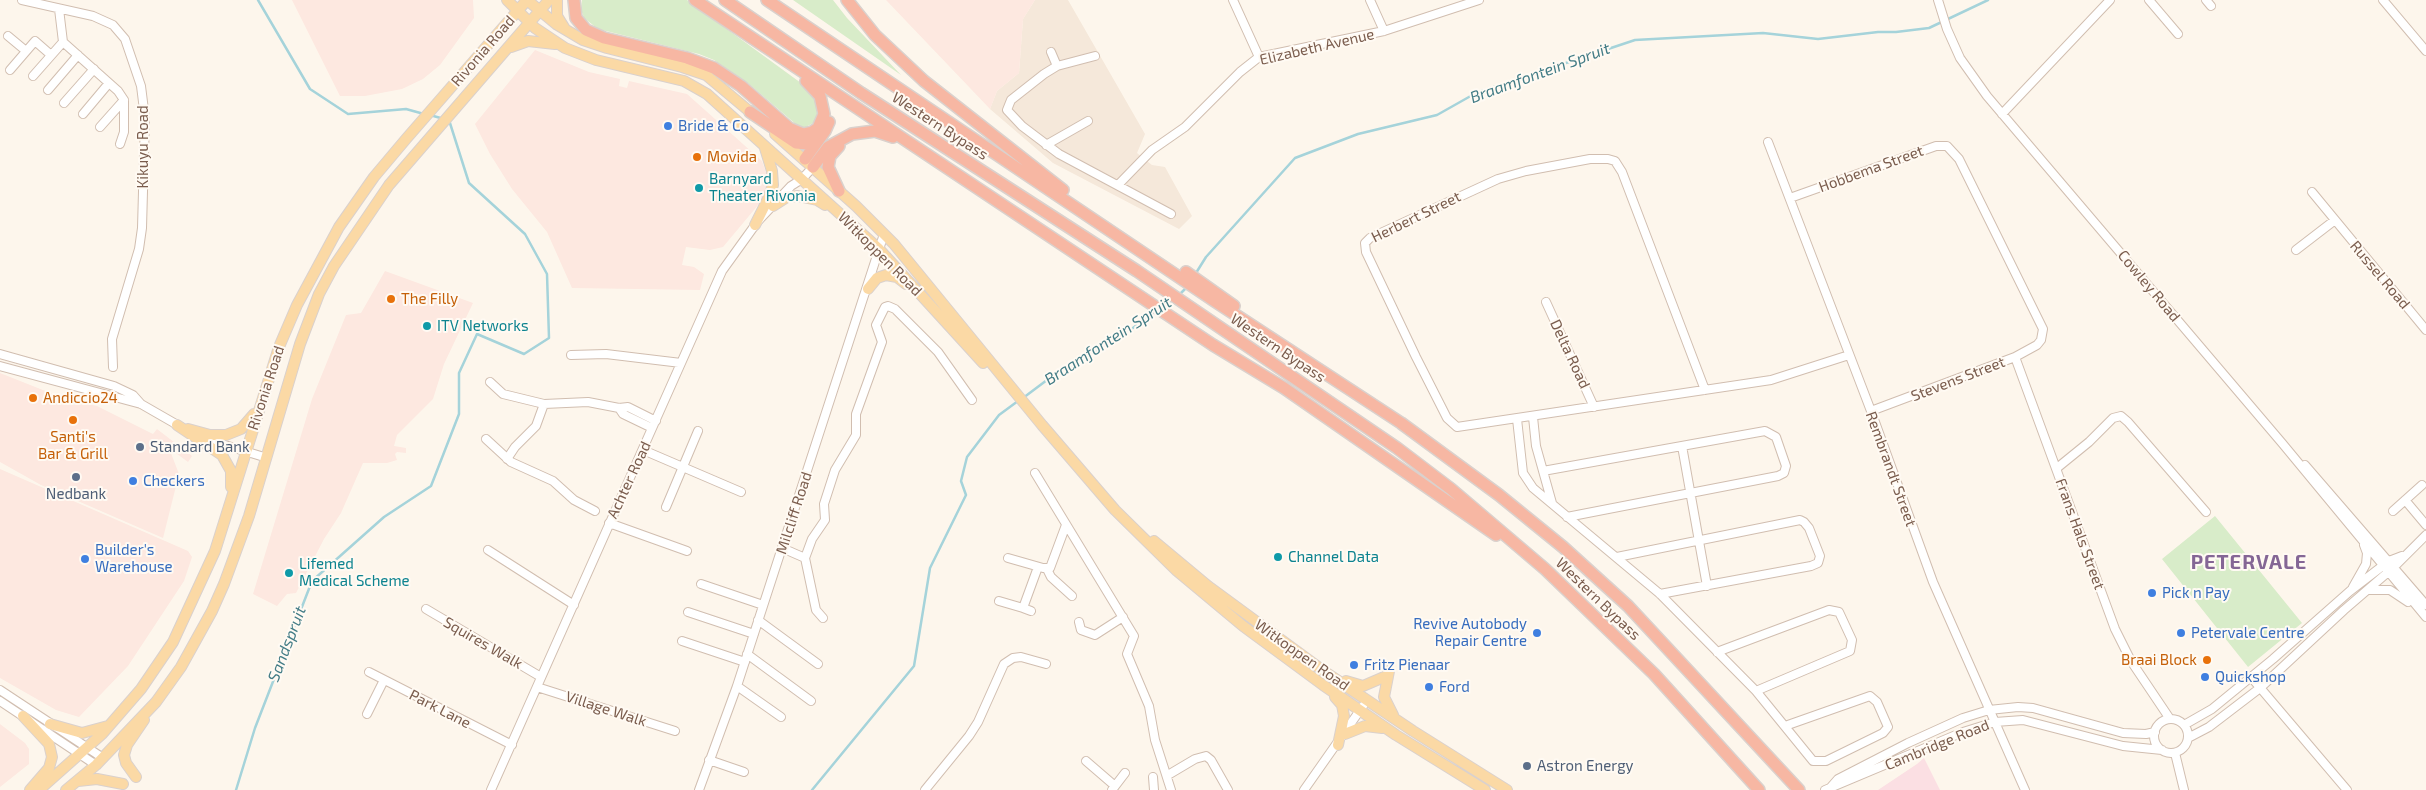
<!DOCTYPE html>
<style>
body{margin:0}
canvas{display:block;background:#fdf6ec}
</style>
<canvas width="2426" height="790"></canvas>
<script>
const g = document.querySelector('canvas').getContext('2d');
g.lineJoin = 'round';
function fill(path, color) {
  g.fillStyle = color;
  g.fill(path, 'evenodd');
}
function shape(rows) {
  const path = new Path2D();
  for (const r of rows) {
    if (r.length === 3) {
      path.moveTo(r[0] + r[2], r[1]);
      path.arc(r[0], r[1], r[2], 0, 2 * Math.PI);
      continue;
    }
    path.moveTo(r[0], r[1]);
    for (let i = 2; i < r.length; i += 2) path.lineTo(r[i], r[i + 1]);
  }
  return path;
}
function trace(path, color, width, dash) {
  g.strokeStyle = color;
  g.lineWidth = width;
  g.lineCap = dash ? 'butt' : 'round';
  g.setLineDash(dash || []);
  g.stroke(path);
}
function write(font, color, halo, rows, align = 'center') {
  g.font = font + ' "Exo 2",sans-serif';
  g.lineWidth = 4;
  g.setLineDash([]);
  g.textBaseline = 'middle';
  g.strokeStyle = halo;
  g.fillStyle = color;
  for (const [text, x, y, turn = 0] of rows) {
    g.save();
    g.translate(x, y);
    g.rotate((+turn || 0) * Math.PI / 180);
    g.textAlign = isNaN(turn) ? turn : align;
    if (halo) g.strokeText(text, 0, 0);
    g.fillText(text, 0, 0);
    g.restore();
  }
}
fill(shape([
 [1035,0,1068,0,1145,134,1137,153,1152,165,1165,167,1192,216,1179,229,1053,163,990,109,997,91,1019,73,1023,19]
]), '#f5e8da');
fill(shape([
 [292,0,473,0,474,18,440,65,423,79,402,89,365,96,340,96],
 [886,0,1035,0,1023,19,1019,73,997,91,990,109],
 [535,50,589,72,620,79,619,86,627,88,629,81,687,94,762,161,768,178,764,198,723,247,710,250,686,247,682,265,694,267,704,274,700,290,572,288,547,232,512,189,490,154,475,124],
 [385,271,473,303,444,364,433,399,397,435,394,446,406,448,406,453,397,452,395,454,397,460,387,463,363,463,341,513,324,539,296,593,287,594,277,606,253,594,312,399,346,315,361,313],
 [0,373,63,398,97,406,153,434,157,429,192,456,188,462,169,448,179,474,163,538,41,485,0,462],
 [0,469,188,551,192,557,184,581,128,666,79,717,56,710,0,678],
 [0,724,25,743,29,749,29,764,0,787]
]), '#fde8e0');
fill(shape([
 [1924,758,1940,790,1878,790,1917,764]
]), '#fbdfe3');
fill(shape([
 [582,0,687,0,812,91,818,109,815,122,804,128,798,126,749,84,714,60,699,54,598,29,584,18,581,9],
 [793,0,833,0,847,18,901,75],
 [2215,516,2302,623,2248,667,2162,559]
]), '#d8ecc9');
trace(shape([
 [258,0,310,89,348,114,406,109,424,114],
 [430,115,444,119],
 [1196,273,1206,257,1295,158,1358,134,1437,115,1476,93,1635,40,1763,33,1818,39,1878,32,1896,32,1929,28,1988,0],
 [1179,295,1187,287],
 [1163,306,1173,299],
 [1023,398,1047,380,1126,333,1156,311],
 [236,790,255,728,312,581,384,517,431,486,459,414,459,373,477,334,524,354,549,338,547,274,525,234,469,183,449,120],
 [812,790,914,666,930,568,966,495,961,481,967,457,999,415,1018,401]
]), '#a5d3da', 2.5);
const minor = shape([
 [22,0,93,16,113,25,125,39,141,86,145,118,142,228,139,249,112,339,113,367],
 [1233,0,1259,57],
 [1370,0,1384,31],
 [1938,0,1947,29,1960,58,1987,96,2282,443,2426,617],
 [2149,0,2178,34],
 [2206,0,2211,6],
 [2383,0,2426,51],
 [59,9,63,42,118,91,124,100,124,132,120,144],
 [8,36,26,51],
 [1051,52,1057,66],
 [1095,56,1057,66,1044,74,1011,100,1007,110,1022,126,1059,154,1171,214],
 [10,70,35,41,51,55],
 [33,76,63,42],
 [48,90,78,55],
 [64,103,94,69],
 [83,114,109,83],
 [2002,114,2110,0],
 [100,127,124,100],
 [1768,142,1871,411,1933,582,2025,790],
 [1046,145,1088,121],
 [1118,185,1152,150,1185,127,1240,72,1259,57,1384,31,1479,0],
 [2312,192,2426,330],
 [1790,198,1936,146,1947,146,1959,159,2043,329,2041,340,2037,345,2015,357,1871,411],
 [2296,250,2335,220],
 [1546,302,1594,407],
 [0,354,114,386,133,395,141,404],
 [571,355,606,354,681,363],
 [2015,357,2115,629,2131,661,2170,719],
 [0,366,141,404,181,427],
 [490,382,503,394,544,404,588,402,619,408,628,407,656,421],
 [1705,390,1622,172,1615,161,1608,159,1590,159,1526,171,1498,179,1370,238,1365,243,1366,252,1416,357,1447,418,1457,427,1771,380,1849,355],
 [619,408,623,414,652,428],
 [1533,417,1536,446,1552,503],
 [1517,419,1523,473,1533,488,1660,594,1756,691,1813,761,1826,761,1883,733,1888,727,1877,702,1870,696,1785,726],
 [202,438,264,457],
 [486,439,511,462,553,481,574,500,595,511],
 [1682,446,1707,586],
 [643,450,741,492],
 [507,459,515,447,536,426,544,404],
 [2305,465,2426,605],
 [2057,468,2089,442,2113,418,2121,416,2128,422,2206,512],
 [1543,471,1765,431,1776,437,1786,466,1784,473,1778,476,1567,517],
 [1035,473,1134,636,1127,654,1149,706,1155,740,1171,790],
 [2405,500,2426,525],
 [666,507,698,431],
 [2393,511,2422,485],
 [609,523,687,551],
 [782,548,805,558,816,610,823,618],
 [488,550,574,605],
 [1617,557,1800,520,1804,522,1809,528,1820,556,1818,563,1811,566,1660,594],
 [805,558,812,539,825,520,824,504,835,470,856,435,856,414,882,342,876,325,885,307,888,306,895,309,938,352,972,400],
 [1008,558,1043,568,1050,568,1066,525],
 [1047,569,1051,577,1072,596],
 [701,584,763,605],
 [2353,587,2366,564,2367,553,2364,545],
 [2369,590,2390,590,2408,602],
 [999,601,1023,608],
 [426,609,541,677],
 [1031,611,1023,608,1038,567],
 [688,612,754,634],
 [758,620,818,664],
 [1079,622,1081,630,1095,635,1123,617],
 [682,641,745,662],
 [1717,652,1829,610,1839,612,1852,640,1850,651,1756,691],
 [747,654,811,701],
 [369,672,512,745],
 [2251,677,2347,790],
 [737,686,781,717],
 [537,687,675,731],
 [0,690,103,758],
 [0,701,96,765],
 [367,714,384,680],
 [2171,736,17],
 [2184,725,2212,709,2273,659,2350,591,2389,561,2402,556],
 [2188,738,2209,727,2260,688,2344,610,2394,567,2426,535],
 [2175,753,2184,790],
 [709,760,744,772],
 [1086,761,1115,786],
 [1168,775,1195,759,1206,756,1211,760,1228,790],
 [1153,777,1154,790],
 [1831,787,1838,779,1908,743,1963,718,1989,710,2018,707,2033,708,2123,733,2146,734,2155,732],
 [491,790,722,271,758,221,791,186,802,179,813,167],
 [699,790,737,686,884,234],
 [925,790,969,736,978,722,1004,664,1013,658,1021,657,1046,664],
 [1112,790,1125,773],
 [1304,790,1363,706],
 [1825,790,1963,732,1995,722,2023,720,2123,746,2162,750]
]);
const major = shape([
 [507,0,535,28,565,48,596,60,684,81,707,94,879,249,983,363],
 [527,0,556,24,583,40,607,48,682,67,706,75,755,116],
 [557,0,557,16,565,29],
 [511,47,528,41,555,44],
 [775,134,856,206,894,244,1042,425,1115,510,1177,571,1243,626,1323,685,1396,735,1485,790],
 [773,206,787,197,798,196,817,200,825,205],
 [755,225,768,199,773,185,772,171,765,148],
 [868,289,877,278,886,275,897,277,906,284],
 [177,425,222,455,231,471,231,487],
 [188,429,210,435,226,435,241,429,254,414],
 [1154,541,1208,586,1325,672,1413,731,1507,790],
 [1389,671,1384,697,1393,715],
 [1346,681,1363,686,1384,677],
 [1335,697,1342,705,1344,716,1338,745],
 [23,716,49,744,52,757,49,768,30,790],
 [50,724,82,733,108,726],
 [1345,734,1365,726,1382,728],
 [136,777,126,763,124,755,127,745,144,720],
 [78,781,97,779,123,784],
 [39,790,102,734,141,689,173,642,215,551,279,347,297,305,339,227,374,177,406,139,527,0],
 [66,790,96,765,156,702,181,667,212,611,224,584,249,516,300,344,319,294,334,266,389,185,549,0]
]);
const highway = shape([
 [574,0,576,18,586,30,604,38,687,58,714,68,741,86,789,128,803,134,812,132,818,128,824,114,820,96,806,81],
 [695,0,1213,345,1284,388,1496,535],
 [725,0,861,93,1137,271,1397,448,1451,489,1545,569,1654,674,1759,790],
 [767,0,1216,302,1401,423,1499,495,1563,547,1628,606,1799,790],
 [847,0,875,35,924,81,1063,190],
 [750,112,796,143,808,144,818,139],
 [805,159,825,131,829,122],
 [813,167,828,147,852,134,875,131,893,137],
 [839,191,828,167,830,156,839,146],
 [1186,272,1234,306]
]);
trace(minor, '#d1beb0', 10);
trace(major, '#dad1cd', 12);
trace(highway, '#dad1cd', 14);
trace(minor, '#fff', 8);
trace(major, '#fbd9a5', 10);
trace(highway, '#f7b7a3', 11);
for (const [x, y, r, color] of [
 [668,126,5,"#3f7fe0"],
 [697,157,5,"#e8710a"],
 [699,188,5,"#0f9aa8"],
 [391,299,5,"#e8710a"],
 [427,326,5,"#0f9aa8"],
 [33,398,5,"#e8710a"],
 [73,420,5,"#e8710a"],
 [140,447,5,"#5c6f8a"],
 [76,477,5,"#5c6f8a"],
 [133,481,5,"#3f7fe0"],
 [1278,557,5,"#0f9aa8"],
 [85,559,5,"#3f7fe0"],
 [289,573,5,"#0f9aa8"],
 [2152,593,5,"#3f7fe0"],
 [1537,633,5,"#3f7fe0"],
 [2181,633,5,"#3f7fe0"],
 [2207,660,5,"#e8710a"],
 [1354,665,5,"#3f7fe0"],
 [2205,677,5,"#3f7fe0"],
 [1429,687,5,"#3f7fe0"],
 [1527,766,5,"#5c6f8a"]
]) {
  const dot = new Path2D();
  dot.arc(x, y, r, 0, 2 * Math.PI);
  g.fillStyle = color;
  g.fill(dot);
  trace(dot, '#fffaf3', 2);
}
write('15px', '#7a5c4d', '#fffaf3', [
 ["Elizabeth Avenue",1317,47,-13],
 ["Rivonia Road",483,51,-49],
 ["Western Bypass",940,126,33],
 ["Kikuyu Road",143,147,-90],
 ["Hobbema Street",1871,169,-20],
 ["Herbert Street",1416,217,-26],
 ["Witkoppen Road",880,254,45],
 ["Russel Road",2380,275,50],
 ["Cowley Road",2149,286,50],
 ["Western Bypass",1278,348,34],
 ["Delta Road",1570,354,65],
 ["Stevens Street",1958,379,-21],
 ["Rivonia Road",266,388,-72],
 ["Rembrandt Street",1891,469,70],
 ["Achter Road",629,480,-65],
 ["Milcliff Road",794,513,-72],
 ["Frans Hals Street",2080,534,70],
 ["Western Bypass",1598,599,44],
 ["Squires Walk",483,643,30],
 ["Witkoppen Road",1302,655,35],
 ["Park Lane",440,709,27],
 ["Village Walk",606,709,18],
 ["Cambridge Road",1937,745,-22]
]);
write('15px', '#366cbe', '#fffaf3', [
 ["Bride & Co",678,126],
 ["Checkers",143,481],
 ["Builder's",95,550],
 ["Warehouse",95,567],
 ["Pick n Pay",2162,593],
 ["Revive Autobody",1527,624,"right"],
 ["Repair Centre",1527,641,"right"],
 ["Petervale Centre",2191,633],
 ["Fritz Pienaar",1364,665],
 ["Quickshop",2215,677],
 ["Ford",1439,687]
], 'left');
write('15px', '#c56008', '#fffaf3', [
 ["Movida",707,157],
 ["The Filly",401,299],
 ["Andiccio24",43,398],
 ["Santi's",73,437,"center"],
 ["Bar & Grill",73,454,"center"],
 ["Braai Block",2197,660,"right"]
], 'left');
write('15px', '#0d838f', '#fffaf3', [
 ["Barnyard",709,179],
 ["Theater Rivonia",709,196],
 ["ITV Networks",437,326],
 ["Channel Data",1288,557],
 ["Lifemed",299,564],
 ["Medical Scheme",299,581]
], 'left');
write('15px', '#4e5e75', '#fffaf3', [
 ["Standard Bank",150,447],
 ["Nedbank",76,494,"center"],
 ["Astron Energy",1537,766]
], 'left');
write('italic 16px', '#437c86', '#fffaf3', [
 ["Braamfontein Spruit",1540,73,-20],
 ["Braamfontein Spruit",1108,341,-33],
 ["Sandspruit",287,644,-69]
]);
g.letterSpacing = '1px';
write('bold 20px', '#846695', '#fffaf3', [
 ["PETERVALE",2249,562]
]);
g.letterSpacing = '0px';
</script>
